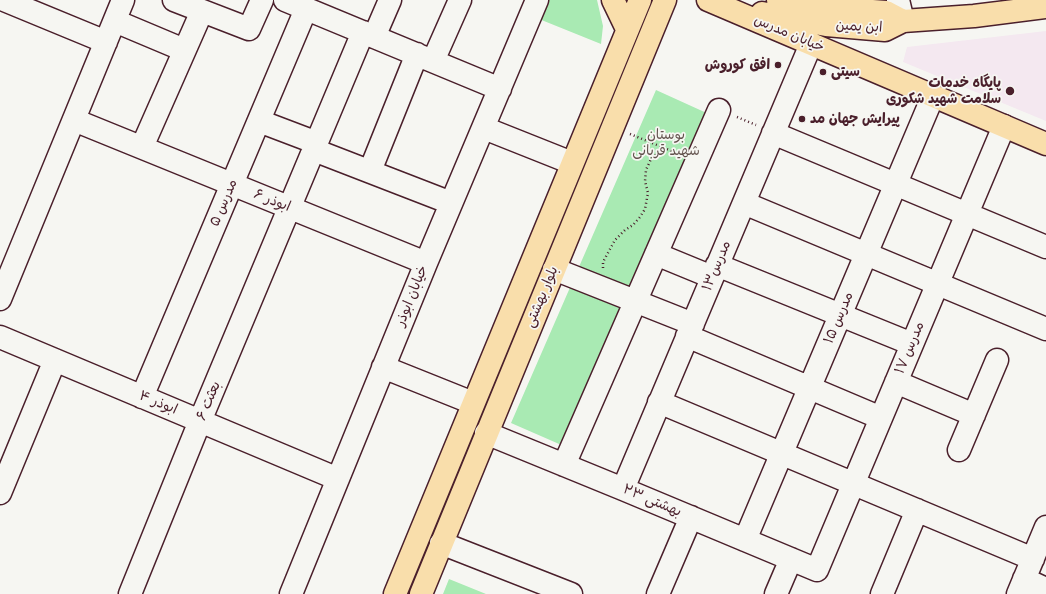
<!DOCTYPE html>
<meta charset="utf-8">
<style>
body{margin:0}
canvas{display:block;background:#f6f6f2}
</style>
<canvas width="1046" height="594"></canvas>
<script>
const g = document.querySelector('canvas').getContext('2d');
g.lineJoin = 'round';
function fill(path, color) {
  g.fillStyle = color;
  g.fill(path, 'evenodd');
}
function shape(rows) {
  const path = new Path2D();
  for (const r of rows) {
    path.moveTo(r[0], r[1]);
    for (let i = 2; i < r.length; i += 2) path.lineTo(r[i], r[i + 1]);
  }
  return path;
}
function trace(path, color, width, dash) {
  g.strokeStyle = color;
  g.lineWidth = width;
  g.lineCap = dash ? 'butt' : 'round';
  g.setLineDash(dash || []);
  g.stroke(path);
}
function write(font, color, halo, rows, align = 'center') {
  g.font = font + ' Sriracha,"Playpen Sans Arabic",sans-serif';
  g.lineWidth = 3.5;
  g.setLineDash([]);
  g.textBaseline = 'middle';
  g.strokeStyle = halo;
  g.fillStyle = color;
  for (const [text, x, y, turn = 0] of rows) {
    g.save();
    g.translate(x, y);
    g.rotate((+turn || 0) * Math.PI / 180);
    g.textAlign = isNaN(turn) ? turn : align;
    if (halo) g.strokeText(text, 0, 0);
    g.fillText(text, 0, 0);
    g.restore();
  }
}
fill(shape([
 [1046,31,1046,121,903,62,907,47]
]), '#f4e8f0');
fill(shape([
 [546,0,597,0,603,26,601,44,539,19],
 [656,90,711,115,566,447,511,423],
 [449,579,486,594,443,594]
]), '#a9eab3');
const minor = shape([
 [4,0,106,42],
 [174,0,249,29,262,0],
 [285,0,500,89],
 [898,0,903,21],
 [115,21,184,50],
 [374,37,390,0],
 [433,61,460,0],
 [74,120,426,263],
 [259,121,317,143],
 [484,128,572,163],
 [773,133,1046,247],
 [142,147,202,11],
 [314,150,451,203],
 [370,171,417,54],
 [744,203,1046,329],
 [656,254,712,277],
 [717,265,912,344],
 [554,269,693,324],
 [0,299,123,0],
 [687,336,881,418],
 [0,337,338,479],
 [383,367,473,403],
 [896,382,974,415],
 [142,397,306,9],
 [659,402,1033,559],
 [486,433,623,489,817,570,1004,126],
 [959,450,997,360],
 [564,465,719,110],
 [623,489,811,44],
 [0,493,55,360],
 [745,540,933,96],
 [441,543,571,594],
 [1024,579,1046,589],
 [130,594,200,421,363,32],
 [291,594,426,263,537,0],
 [658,594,691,517],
 [776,594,791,559],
 [882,594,917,510],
 [1018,594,1046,527]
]);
const major = shape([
 [613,0,627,29],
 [708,0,1046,144],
 [778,0,832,8,886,12,903,21],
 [762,13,826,25,885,30,903,21,974,16,1046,7],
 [395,594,640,0],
 [421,594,665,0]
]);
trace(minor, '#4a1f2b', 25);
trace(major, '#4a1f2b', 25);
trace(shape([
 [737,117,756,125],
 [630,134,679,154],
 [603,268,603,262,615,240,625,230,633,225,640,217,645,209,648,193,645,181,646,170,651,159,664,148]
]), '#4a1f2b', 2.5, [1, 3]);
trace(minor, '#f6f6f2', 22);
trace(major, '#f9deab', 22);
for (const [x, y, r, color] of [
 [778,65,4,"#4a1f2b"],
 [823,72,4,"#4a1f2b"],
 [1010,91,5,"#4a1f2b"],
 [802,119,4,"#4a1f2b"]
]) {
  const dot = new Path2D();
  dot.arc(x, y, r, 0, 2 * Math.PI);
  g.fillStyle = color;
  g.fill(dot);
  trace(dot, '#f6f6f2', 1.5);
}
write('14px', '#4a1f2b', '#f6f6f2', [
 ["ابن یمین",859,27,3],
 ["خیابان مدرس",789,34,23],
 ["ابوذر ۶",272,201,22],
 ["مدرس ۵",224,203,-67],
 ["مدرس۱۳",717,266,-67],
 ["خیابان ابوذر",412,296,-68],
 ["بلوار بهشتی",542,297,-67],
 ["مدرس ۱۵",839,318,-67],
 ["مدرس ۱۷",910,348,-67],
 ["بعثت ۶",209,401,-67],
 ["ابوذر ۴",158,403,23],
 ["بهشتی ۲۳",652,501,23]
]);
write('bold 14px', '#4a1f2b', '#f6f6f2', [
 ["افق کوروش",770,65],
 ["سیتی",831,72,"left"],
 ["پایگاه خدمات",1001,83],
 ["سلامت شهید شکوری",1001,99],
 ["پیرایش جهان مد",810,119,"left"]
], 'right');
write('14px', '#62524d', '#f6f6f2', [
 ["بوستان",666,135],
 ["شهید قربانی",666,151]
]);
</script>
